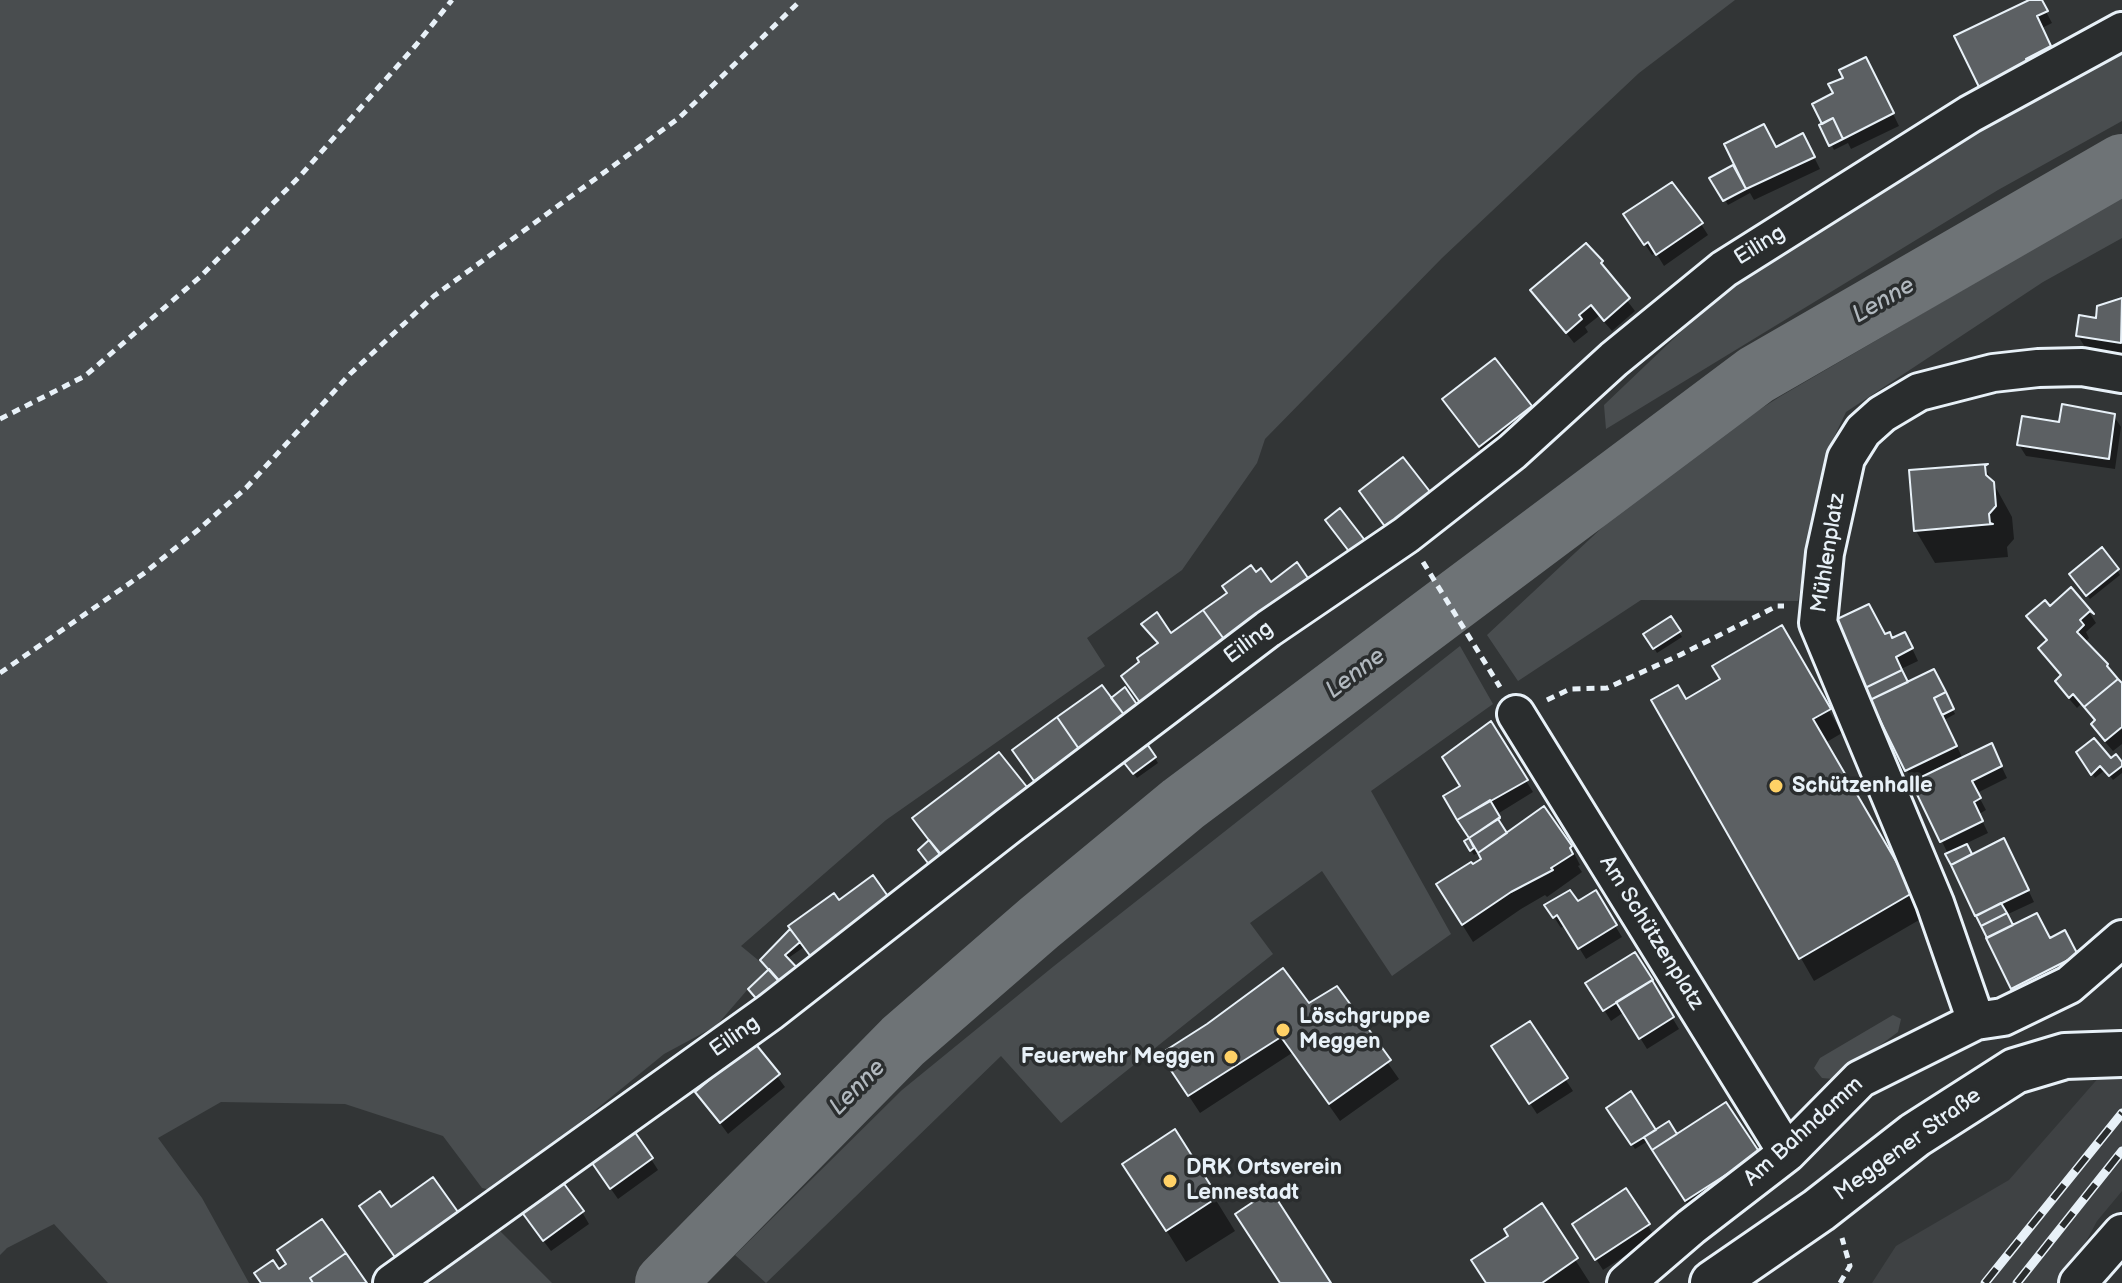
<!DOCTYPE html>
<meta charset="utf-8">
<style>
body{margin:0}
canvas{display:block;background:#323536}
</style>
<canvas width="2122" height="1283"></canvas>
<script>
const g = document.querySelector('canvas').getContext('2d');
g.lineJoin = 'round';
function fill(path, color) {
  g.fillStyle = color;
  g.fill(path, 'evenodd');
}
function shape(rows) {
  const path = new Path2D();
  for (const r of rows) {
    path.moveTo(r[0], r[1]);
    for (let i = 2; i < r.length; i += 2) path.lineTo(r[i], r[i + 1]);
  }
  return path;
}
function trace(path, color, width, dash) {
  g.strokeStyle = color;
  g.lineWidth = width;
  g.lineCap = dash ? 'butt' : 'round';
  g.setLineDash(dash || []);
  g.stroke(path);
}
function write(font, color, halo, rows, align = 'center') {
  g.font = font + ' "Balsamiq Sans",sans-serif';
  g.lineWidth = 7;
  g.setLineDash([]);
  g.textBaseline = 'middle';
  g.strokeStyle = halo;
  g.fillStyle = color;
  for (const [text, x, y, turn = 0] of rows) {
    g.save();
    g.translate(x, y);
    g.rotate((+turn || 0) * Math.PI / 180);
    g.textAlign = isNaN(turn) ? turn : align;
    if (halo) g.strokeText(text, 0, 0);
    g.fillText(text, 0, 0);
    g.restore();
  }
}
fill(shape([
 [2122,1051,2122,1191,2097,1221,2064,1283,1872,1283,1896,1246,2009,1180]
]), '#3f4244');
fill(shape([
 [0,0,1735,0,1639,73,1442,258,1265,439,1257,463,1182,570,1087,638,1105,666,886,820,741,946,769,969,748,989,716,1026,664,1054,496,1191,482,1188,443,1136,345,1104,221,1102,158,1138,202,1198,249,1283,108,1283,54,1224,7,1248,0,1255],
 [2122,51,2122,121,1998,190,1606,429,1604,405,1732,283,2034,98],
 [2122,197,2122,238,2043,282,1846,412,1825,456,1798,601,1641,600,1518,681,1487,635,1665,469,1781,396],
 [1460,646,1493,704,1371,791,1451,934,1392,976,1322,871,1250,923,1273,954,1061,1123,1001,1056,766,1283,735,1255,902,1090,1054,966],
 [1893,1015,1901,1019,1898,1032,1834,1079,1822,1078,1814,1068,1820,1058],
 [496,1227,552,1283,430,1283]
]), '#494d4f');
fill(shape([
 [2033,0,2040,0,2052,23,2042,28,2056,59,1988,97,1981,86],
 [1872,71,1899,126,1851,149,1848,143,1834,150,1822,126,1836,94],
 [1809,147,1820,169,1754,200,1750,193,1728,205,1712,179,1739,179,1776,149],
 [1687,202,1708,235,1664,266,1656,253,1652,255,1633,226],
 [1602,262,1607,274,1635,311,1612,331,1599,316,1585,327,1588,332,1574,343,1533,290],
 [2122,300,2122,353,2085,347,2078,336,2097,320,2099,308],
 [1530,407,1537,418,1487,457,1451,411],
 [2114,416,2121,427,2115,469,2026,456,2019,445,2061,424],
 [1984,466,2012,517,2014,539,2007,547,2008,557,1935,563,1916,531,1911,472],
 [2117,570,2120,575,2090,599,2075,579],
 [2050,608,2089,612,2096,623,2086,632,2089,638,2084,643,2107,665,2122,685,2122,744,2113,751,2100,736,2094,724,2096,722,2081,704,2077,708,2064,693,2057,681,2062,677,2041,648,2047,642,2029,617],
 [1671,619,1682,637,1657,653,1646,634],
 [1781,628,1842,733,1825,743,1926,916,1814,981,1654,701,1685,702,1723,680],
 [1885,636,1911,646,1918,661,1901,669,1908,684,1940,683,1955,714,1944,720,1963,759,1997,757,2007,778,1977,793,1986,810,1979,814,1988,833,1965,844,1971,857,2010,852,2034,902,2006,915,2012,928,2050,940,2064,933,2082,967,2019,999,1907,770],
 [1110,700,1139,712,1042,792,1021,762],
 [1491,724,1533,792,1499,813,1498,811,1494,813,1507,835,1571,847,1580,865,1578,866,1582,872,1547,897,1545,895,1521,909,1473,942,1448,902,1472,867,1484,860,1479,852,1474,855,1466,842,1471,839,1452,808],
 [2079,752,2122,765,2122,773,2113,780,2105,770,2095,778],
 [1155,758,1158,763,1137,778,1127,764],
 [1025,789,1032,800,949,866,914,819],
 [1595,893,1622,937,1586,959,1565,925,1561,928,1547,906,1577,904],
 [792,929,804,947,770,971,763,960],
 [1635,955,1679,1029,1647,1049,1624,1012,1611,1021,1588,984],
 [1336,989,1399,1079,1340,1121,1292,1053,1200,1113,1173,1072,1309,1005],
 [1529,1024,1573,1091,1537,1114,1500,1058],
 [754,1045,785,1087,728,1134,697,1092],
 [1609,1109,1655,1132,1758,1154,1777,1186,1705,1232,1648,1141,1635,1149],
 [1174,1132,1235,1231,1186,1262,1125,1164],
 [651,1159,658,1170,618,1199,599,1172],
 [1626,1191,1655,1237,1603,1270,1581,1236],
 [1541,1206,1590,1283,1486,1283,1510,1236],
 [582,1212,589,1224,551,1251,530,1223]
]), '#0007');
trace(shape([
 [665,1283,903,1041,1039,923,1183,804,1756,375,2122,164]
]), '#6e7376', 60);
const building = shape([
 [2029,0,2042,0,2048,11,2037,16,2051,46,2026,59,2029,63,1979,87,1954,36,2029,0],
 [1866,57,1894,113,1843,139,1833,118,1822,124,1812,104,1833,93,1828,84,1843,78,1839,70,1866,57],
 [1833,118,1843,139,1829,146,1819,125,1833,118],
 [1764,124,1776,147,1803,133,1815,157,1746,189,1724,144,1764,124],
 [1733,165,1746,189,1723,201,1709,178,1733,165],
 [1672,182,1703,223,1656,255,1648,242,1644,245,1623,214,1672,182],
 [1586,243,1603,261,1601,263,1630,298,1604,321,1591,305,1579,315,1582,319,1566,333,1530,290,1586,243],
 [2122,298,2121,343,2076,336,2079,315,2096,318,2097,306,2122,298],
 [1495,358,1532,406,1479,447,1442,399,1495,358],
 [2062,404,2115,414,2109,459,2017,445,2022,416,2059,422,2062,404],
 [1403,457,1431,493,1386,528,1359,491,1403,457],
 [1988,464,1985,466,1986,475,1994,482,1996,506,1989,514,1990,523,1993,524,1914,531,1909,470,1988,464],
 [1340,508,1367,543,1351,554,1325,520,1340,508],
 [2102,547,2119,569,2086,596,2069,574,2102,547],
 [1297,562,1310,581,1226,642,1203,610,1227,593,1222,586,1251,565,1256,572,1261,568,1271,582,1297,562],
 [2071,587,2094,614,2090,611,2080,620,2084,625,2077,632,2108,664,2107,666,2118,679,2084,707,2073,694,2069,698,2055,681,2061,675,2038,648,2047,640,2026,616,2045,600,2050,606,2071,587],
 [1869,604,1885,634,1890,632,1892,638,1905,632,1913,648,1896,657,1902,670,1865,688,1833,621,1869,604],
 [1203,610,1226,642,1141,704,1121,676,1139,662,1137,658,1158,643,1141,624,1157,612,1171,633,1203,610],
 [1671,616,1681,631,1653,649,1643,634,1671,616],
 [1782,625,1831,709,1813,719,1914,892,1799,959,1651,700,1678,685,1686,699,1720,679,1712,666,1782,625],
 [1934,669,1946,692,1934,698,1957,746,1905,771,1870,700,1934,669],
 [1902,670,1908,682,1870,700,1865,688,1902,670],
 [2118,679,2122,683,2122,727,2105,741,2091,724,2095,720,2084,707,2118,679],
 [1102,685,1125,716,1079,749,1057,717,1102,685],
 [1125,687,1138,706,1125,716,1111,698,1125,687],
 [1946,692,1954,709,1942,715,1934,698,1946,692],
 [1057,717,1079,749,1034,781,1012,750,1057,717],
 [1491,721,1528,780,1457,820,1443,796,1460,786,1442,757,1491,721],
 [2094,738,2111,758,2116,754,2122,762,2122,766,2109,776,2100,766,2091,775,2076,752,2094,738],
 [1145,741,1156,757,1133,774,1121,759,1145,741],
 [1992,743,2002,766,1972,781,1981,798,1974,802,1983,821,1940,842,1911,782,1992,743],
 [999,752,1027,787,941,856,912,818,999,752],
 [1490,800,1500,817,1469,838,1457,820,1490,800],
 [1544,806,1572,846,1570,848,1573,854,1551,868,1553,870,1511,892,1462,925,1436,884,1471,862,1473,864,1481,859,1478,853,1544,806],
 [1500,818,1498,819,1507,833,1478,853,1469,838,1500,818],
 [1469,838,1474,848,1470,851,1464,841,1469,838],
 [2004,838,2029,890,1975,916,1951,865,2004,838],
 [929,840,943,857,931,867,918,850,929,840],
 [1967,844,1972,854,1951,865,1945,854,1967,844],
 [873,875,892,902,814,961,788,926,834,893,839,900,873,875],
 [1570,890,1578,901,1596,890,1617,925,1578,949,1557,915,1553,918,1544,905,1570,890],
 [2001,903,2007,913,1981,926,1976,916,2001,903],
 [2007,913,2013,925,1987,938,1981,926,2007,913],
 [2037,913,2050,938,2065,930,2078,955,2011,989,1986,938,2037,913],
 [790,929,800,942,785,955,801,972,784,987,760,960,790,929],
 [1635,952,1653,980,1603,1011,1585,983,1635,952],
 [1283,968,1309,1003,1337,986,1391,1060,1329,1104,1281,1037,1188,1096,1160,1054,1207,1024,1283,968],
 [769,969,784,986,760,1003,748,989,769,969],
 [1652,980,1674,1017,1639,1039,1616,1002,1652,980],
 [1530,1021,1568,1078,1529,1104,1491,1046,1530,1021],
 [754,1042,780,1074,720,1123,695,1092,754,1042],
 [1631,1091,1656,1130,1631,1145,1606,1108,1631,1091],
 [1726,1102,1760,1153,1685,1201,1652,1150,1726,1102],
 [1669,1121,1677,1134,1652,1150,1644,1137,1669,1121],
 [632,1128,653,1158,610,1189,590,1160,632,1128],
 [1175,1129,1218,1197,1166,1231,1122,1164,1175,1129],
 [433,1177,463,1219,399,1263,359,1206,380,1191,391,1207,433,1177],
 [562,1181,584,1211,543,1241,521,1211,562,1181],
 [1626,1188,1650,1224,1595,1260,1572,1224,1626,1188],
 [1271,1190,1331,1283,1280,1283,1235,1214,1271,1190],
 [1542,1203,1578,1258,1542,1283,1486,1283,1471,1260,1508,1236,1504,1229,1542,1203],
 [322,1219,346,1253,310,1278,313,1283,261,1283,254,1273,273,1260,279,1269,286,1264,277,1250,322,1219],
 [346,1253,367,1283,313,1283,310,1278,346,1253]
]);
fill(building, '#5c6063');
trace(building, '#e8f1f8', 2);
const minor = shape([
 [1516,714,1787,1153],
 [1976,1021,1935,903,1818,623,1825,553,1846,458,1863,431,1882,414,1919,392,1993,373,2038,368,2082,367,2122,374],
 [392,1283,770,1012,1008,826,1268,629,1406,535,1512,452,1614,359,1724,269,1970,114,2122,31],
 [1626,1283,1691,1227,1787,1153,1860,1079,1976,1021,2003,1017,2069,985,2122,939],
 [2078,1283,2122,1233]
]);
const primary = shape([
 [1713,1283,1819,1210,1915,1135,2015,1071,2065,1056,2122,1054]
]);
trace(minor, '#e8f1f8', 42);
trace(primary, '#e8f1f8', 50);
trace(shape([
 [0,419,85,376,200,277,301,175,416,45,452,0],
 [1423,562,1500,687],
 [0,673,143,574,198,530,246,488,350,374,434,296,679,118,801,0],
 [1547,700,1570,689,1607,688,1680,655,1777,606,1784,606],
 [1840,1283,1850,1266,1842,1238]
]), '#e8f1f8', 5, [8, 6]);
trace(minor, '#2a2d2e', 36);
trace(primary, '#2a2d2e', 44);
const rail = shape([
 [1985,1283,2122,1113],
 [2017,1283,2122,1151]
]);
trace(rail, '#e8f1f8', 9);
trace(rail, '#2a2d2e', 6, [18]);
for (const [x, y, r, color] of [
 [1776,786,8,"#ffd166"],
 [1283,1030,8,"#ffd166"],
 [1231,1057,8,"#ffd166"],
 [1170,1181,8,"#ffd166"]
]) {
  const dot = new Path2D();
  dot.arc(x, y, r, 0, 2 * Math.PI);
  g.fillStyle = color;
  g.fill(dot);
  trace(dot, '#2a2d2e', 3);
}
write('22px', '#e8f1f8', '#2a2d2e', [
 ["Eiling",1760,246,-32],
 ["Mühlenplatz",1829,553,-81],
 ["Eiling",1249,643,-37],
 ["Am Schützenplatz",1651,933,58],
 ["Eiling",735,1037,-35],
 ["Am Bahndamm",1804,1132,-42],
 ["Meggener Straße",1908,1145,-36]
]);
write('bold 22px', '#e8f1f8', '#2a2d2e', [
 ["Schützenhalle",1792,786],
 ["Löschgruppe",1299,1017],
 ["Meggen",1299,1042],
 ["Feuerwehr Meggen",1215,1057,"right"],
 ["DRK Ortsverein",1186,1168],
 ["Lennestadt",1186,1193]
], 'left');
write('italic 24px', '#b1b8be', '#2a2d2e', [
 ["Lenne",1884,301,-30],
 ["Lenne",1356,674,-37],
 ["Lenne",858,1088,-45]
]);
</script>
